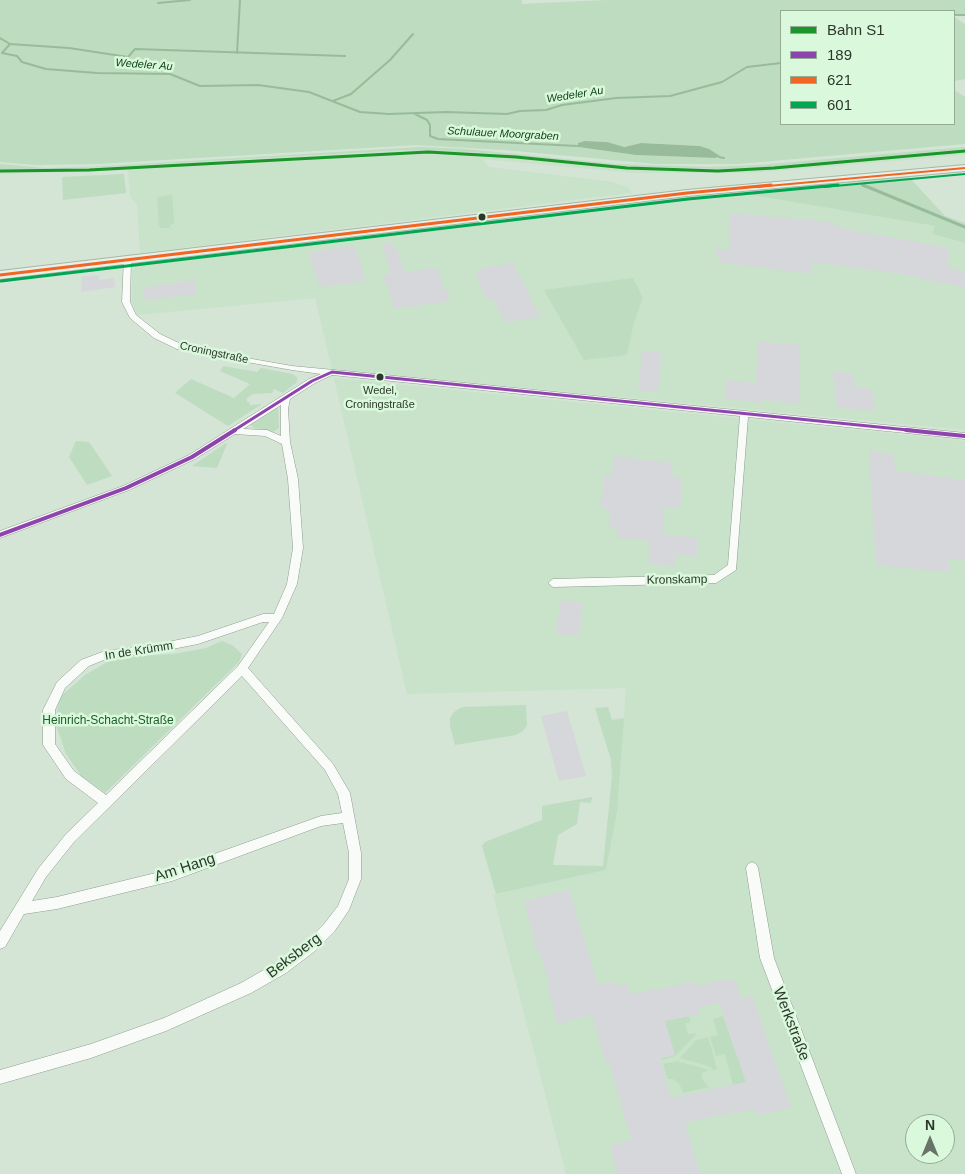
<!DOCTYPE html>
<meta charset="utf-8">
<style>
body{margin:0}
#map{position:relative;width:965px;height:1174px;overflow:hidden;background:#d4e4d5;font-family:Arial,sans-serif}
canvas{display:block}
.legend{position:absolute;left:780px;top:10px;width:175px;height:115px;box-sizing:border-box;background:#daf9dc;border:1px solid #94ab96;margin:0;padding:6px 9px;list-style:none;font-size:15px;color:#2c372c}
.legend li{display:flex;align-items:center;gap:10px;height:25px}
.legend b{width:25px;border:1px solid #94ab96}
.north{position:absolute;left:905px;top:1114px;width:50px;height:50px;box-sizing:border-box;background:#daf9dc;border:1px solid #94ab96;border-radius:50%;rotate:0deg;font-size:14px;font-weight:700;line-height:20px;text-align:center;color:#2c372c}
.north::after{content:'';display:block;margin:auto;width:18px;height:22px;background:#677467;clip-path:polygon(50% 0,100% 100%,50% 72%,0 100%)}
</style>
<div id="map">
<canvas width="965" height="1174"></canvas>
<ul class="legend">
<li><b style="height:6px;background:#1a962b"></b>Bahn S1</li>
<li><b style="height:6px;background:#8e44ad"></b>189</li>
<li><b style="height:6px;background:#f26522"></b>621</li>
<li><b style="height:6px;background:#00a651"></b>601</li>
</ul>
<div class="north">N</div>
</div>
<script>
const g = document.querySelector('canvas').getContext('2d');
g.lineJoin = 'round';
function fill(path, color) {
  g.fillStyle = color;
  g.fill(path, 'evenodd');
}
function shape(rows) {
  const path = new Path2D();
  for (const r of rows) {
    path.moveTo(r[0], r[1]);
    for (let i = 2; i < r.length; i += 2) path.lineTo(r[i], r[i + 1]);
  }
  return path;
}
function trace(path, color, width, dash) {
  g.strokeStyle = color;
  g.lineWidth = width;
  g.lineCap = dash ? 'butt' : 'round';
  g.setLineDash(dash || []);
  g.stroke(path);
}
function write(font, color, halo, rows, align = 'center') {
  g.font = font + ' Arial,sans-serif';
  g.lineWidth = 5;
  g.setLineDash([]);
  g.textBaseline = 'middle';
  g.strokeStyle = halo;
  g.fillStyle = color;
  for (const [text, x, y, turn = 0] of rows) {
    g.save();
    g.translate(x, y);
    g.rotate((+turn || 0) * Math.PI / 180);
    g.textAlign = isNaN(turn) ? turn : align;
    if (halo) g.strokeText(text, 0, 0);
    g.fillText(text, 0, 0);
    g.restore();
  }
}
fill(shape([
 [965,149,965,155,751,173,634,173,482,159,489,167,613,182,628,187,632,193,140,253,137,204,130,197,128,170,0,174,0,169,43,170,124,166,403,150,488,153,632,167,726,169,773,167],
 [746,194,935,226,932,234,965,243,965,430,332,369,315,298,137,315,132,301,132,270,138,264,642,203],
 [334,378,965,441,965,1174,566,1174,493,895,606,870,617,812,626,688,407,694],
 [915,1124,945,1124,945,1154,915,1154]
]), '#c8e3ca');
fill(shape([
 [0,0,522,0,522,4,608,0,965,0,965,15,954,15,954,11,781,11,781,124,954,124,954,90,965,97,965,144,737,164,656,164,505,150,416,145,97,164,36,165,0,162],
 [591,141,607,142,622,147,641,143,700,146,706,148,715,158,636,155,578,147],
 [954,17,965,24,965,79,954,81],
 [421,147,465,149,616,164,707,167,759,165,965,147,965,149,773,167,726,169,632,167,488,153,403,150,124,166,43,170,0,169,0,164,45,168,88,167],
 [124,174,126,193,63,200,62,177],
 [908,176,945,216,965,223,965,243,932,234,935,226,746,194,776,189],
 [172,195,174,224,170,225,170,228,162,228,159,226,157,197],
 [633,278,643,298,634,322,627,355,584,360,544,290],
 [223,366,257,372,261,368,292,374,297,377,297,382,283,393,274,389,272,393,253,394,247,398,247,402,249,402,250,405,262,404,228,426,175,393,191,379,234,398,250,384,220,371],
 [278,407,279,428,273,432,253,428,251,424],
 [76,441,89,442,112,476,87,485,69,457],
 [226,443,227,444,217,468,192,466],
 [222,641,232,645,242,654,239,662,105,793,82,777,66,754,55,722,60,697,85,675,109,661,138,656,174,654,206,648],
 [526,705,527,725,523,731,516,735,455,745,450,726,450,718,454,712,462,707],
 [608,707,612,720,624,718,617,812,606,870,496,894,482,846,485,842,542,820,542,806,592,797,591,803,580,802,577,824,558,835,553,865,603,866,612,777,611,760,595,708],
 [689,1016,691,1022,685,1023,688,1034,695,1033,696,1035,675,1056,662,1060,662,1058,675,1055,669,1035,660,1022],
 [723,1016,746,1082,733,1085,725,1054,716,1056,710,1037,718,1035,713,1019],
 [708,1037,717,1069,712,1070,711,1067,680,1058,696,1040],
 [677,1061,709,1070,702,1073,702,1079,709,1087,683,1093,680,1085,673,1079,668,1079,663,1064]
]), '#bddcc0');
fill(shape([
 [585,141,607,142,624,147,641,143,700,146,709,149,720,156,715,158,636,155,578,147,578,143]
]), '#98bc9b');
trace(shape([
 [158,3,190,0],
 [954,15,965,15],
 [0,38,10,44,2,53,17,56,22,62,46,69,97,73,170,74,200,86,258,85,309,92,360,112,389,114,446,112,507,114,520,111,546,110,562,105,616,98,670,96,722,82,747,67,781,63],
 [10,44,69,48,128,57,135,49,345,56],
 [237,53,240,0],
 [333,101,351,94,390,60,413,34],
 [415,114,427,120,430,125,430,136,438,139,577,146],
 [719,157,724,158],
 [862,185,866,187]
]), '#98bc9b', 2);
trace(shape([
 [863,185,965,227]
]), '#98bc9b', 3);
fill(shape([
 [730,213,834,222,834,226,848,228,850,230,949,248,948,268,965,271,965,287,917,279,917,276,812,262,812,274,722,263,712,248,729,250],
 [391,242,393,248,397,249,405,272,436,267,450,301,395,309,383,275,391,274,382,244],
 [355,246,366,281,319,287,309,252],
 [513,263,535,307,541,317,505,322,494,300,488,301,475,272,481,271,479,268],
 [99,275,99,280,114,278,115,287,81,292,82,277],
 [195,280,197,294,145,301,144,287],
 [758,341,799,345,800,404,764,400,763,403,725,399,726,380,756,383],
 [642,351,662,353,658,392,638,390],
 [833,371,853,373,855,387,872,389,875,411,837,408],
 [869,451,893,454,896,471,965,480,965,561,948,558,949,573,876,565],
 [614,456,672,463,673,477,681,478,681,500,680,508,664,507,663,534,697,538,697,557,675,555,675,566,649,564,649,541,617,538,617,529,609,528,610,510,601,510,604,475,611,476],
 [561,600,583,603,578,637,556,634],
 [567,711,586,776,559,781,541,716],
 [569,890,598,985,616,982,617,986,627,984,630,994,694,982,695,986,734,978,741,998,752,996,791,1108,757,1115,754,1109,685,1122,700,1174,617,1174,610,1145,631,1140,610,1065,605,1060,592,1015,557,1024,548,987,550,986,539,951,537,952,524,901],
 [719,1003,746,1082,671,1098,660,1058,675,1055,665,1021,700,1014,698,1007]
]), '#d6d7da');
const minor = shape([
 [124,257,131,259,130,302,136,315,160,334,183,345,207,351,292,366,355,372,965,433,965,439,748,417,736,570,716,583,553,587,548,583,553,579,714,575,728,565,740,416,332,375,315,383,290,399,288,409,290,442,298,479,303,548,297,584,282,618,248,668,333,764,350,793,361,853,361,879,349,910,334,932,315,951,286,973,251,993,166,1031,91,1058,0,1084,0,1070,91,1044,164,1018,241,983,276,963,305,943,324,924,338,906,349,879,349,853,343,823,321,826,172,881,57,909,24,914,5,947,0,949,0,931,38,869,66,834,98,803,66,779,43,745,43,710,57,682,81,660,105,651,157,644,198,636,263,614,274,614,287,584,293,548,288,479,282,444,265,436,235,434,195,459,129,490,0,538,0,531,123,486,189,455,309,379,321,374,292,370,207,355,177,349,154,338,130,318,122,302,124,257],
 [281,405,281,436,267,430,243,429,281,405],
 [263,622,269,622,238,666,106,795,74,771,55,744,55,710,65,688,89,666,106,659,157,652,198,644,263,622],
 [242,676,325,770,338,794,342,813,321,816,172,869,57,897,32,901,46,877,74,842,242,676],
 [752,862,756,864,758,868,774,958,856,1174,842,1174,760,958,746,868,748,864,752,862]
]);
const primary = shape([
 [965,165,965,171,687,196,0,279,0,271,687,190,965,165]
]);
trace(minor, '#8f9c90', 1);
trace(primary, '#a5b7a7', 2);
fill(minor, '#f9fbf9');
fill(primary, '#e7f0e8');
trace(shape([
 [233,431,312,381,332,372,918,431]
]), '#8e44ad', 3);
trace(shape([
 [906,430,965,436],
 [0,535,126,488,192,457,235,430]
]), '#8e44ad', 4);
trace(shape([
 [757,187,965,168]
]), '#f26522', 2);
trace(shape([
 [0,275,687,193,771,185]
]), '#f26522', 3);
trace(shape([
 [824,187,965,174]
]), '#00a651', 2);
trace(shape([
 [1,281,688,199,838,185]
]), '#00a651', 3);
trace(shape([
 [0,171,89,170,428,152,516,157,627,168,718,171,774,168,965,151]
]), '#1a962b', 3);
for (const [x, y, r, color] of [
 [482,217,4.5,"#2c372c"],
 [380,377,4.5,"#2c372c"]
]) {
  const dot = new Path2D();
  dot.arc(x, y, r, 0, 2 * Math.PI);
  g.fillStyle = color;
  g.fill(dot);
  trace(dot, '#daf9dc', 2);
}
write('italic 11px', '#0b3e16', '#daf9dc', [
 ["Wedeler Au",144,65,4],
 ["Wedeler Au",575,95,-9],
 ["Schulauer Moorgraben",503,134,3]
]);
write('11px', '#2c372c', '#daf9dc', [
 ["Croningstraße",214,353,12]
]);
write('11px', '#2c372c', '#daf9dc', [
 ["Wedel,",380,391],
 ["Croningstraße",380,405]
]);
write('12px', '#2c372c', '#daf9dc', [
 ["Kronskamp",677,580,-1],
 ["In de Krümm",139,651,-9]
]);
write('12px', '#1c5d29', '#daf9dc', [
 ["Heinrich-Schacht-Straße",108,721]
]);
write('15px', '#2c372c', '#daf9dc', [
 ["Am Hang",185,868,-18],
 ["Beksberg",294,956,-37],
 ["Werkstraße",791,1024,69]
]);
</script>
